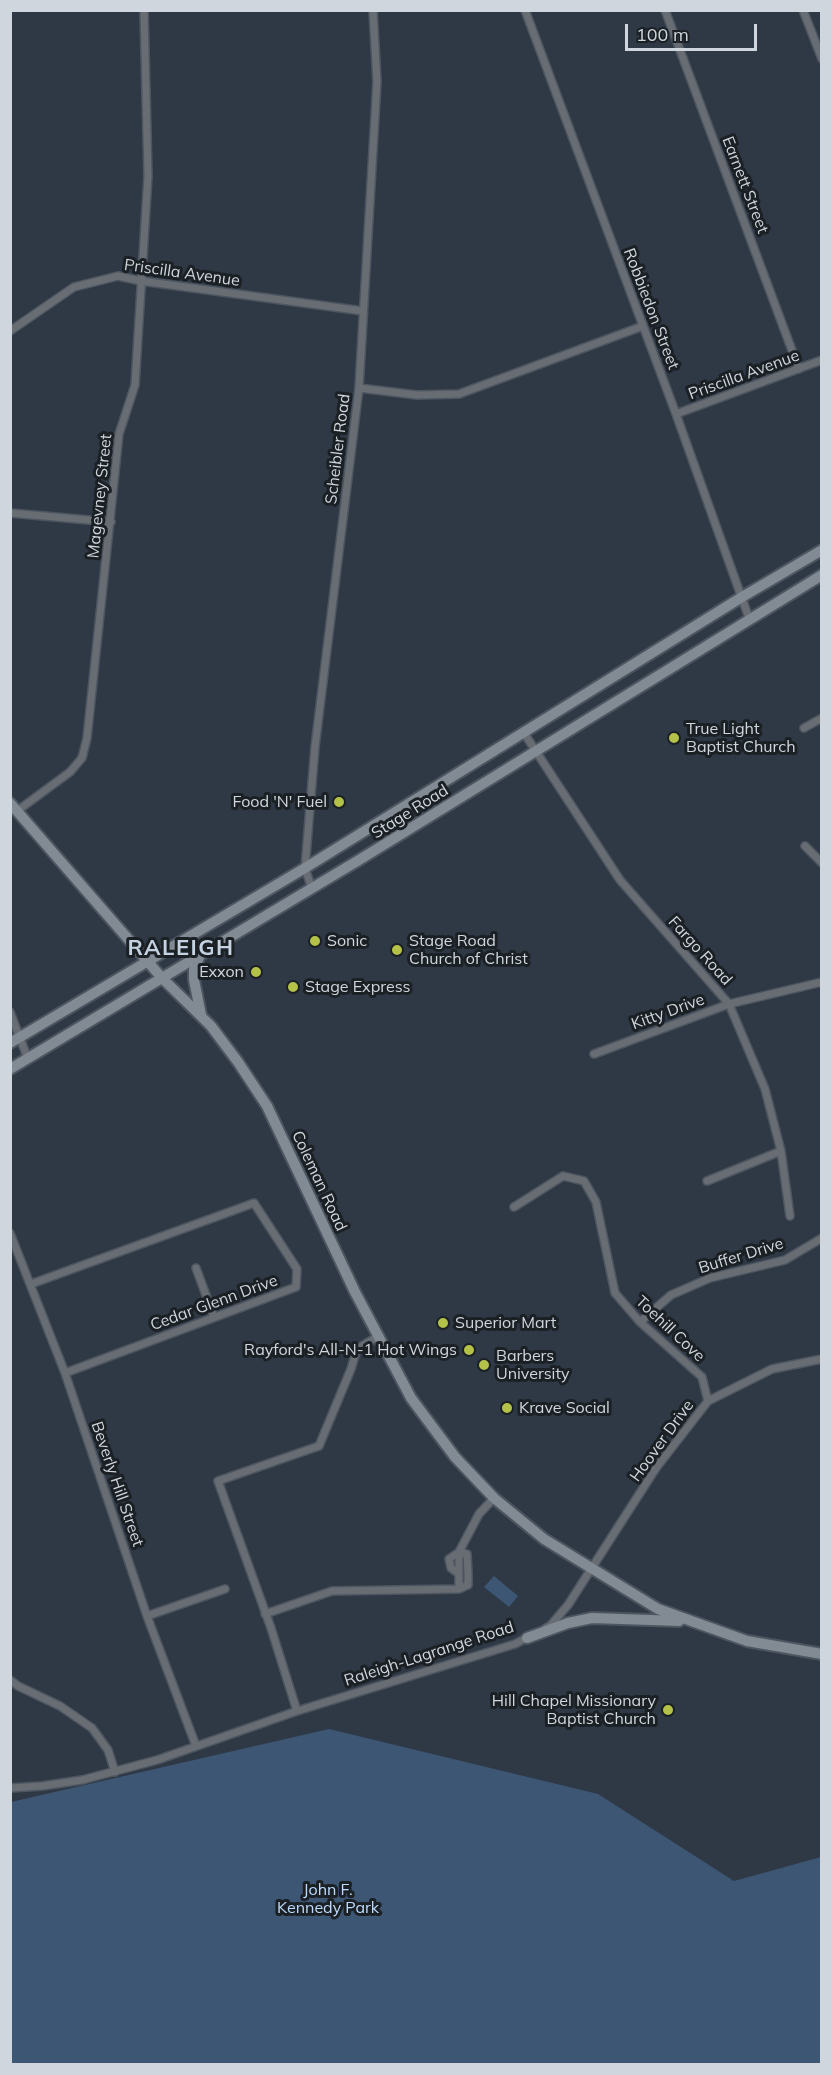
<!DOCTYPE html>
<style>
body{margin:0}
#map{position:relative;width:832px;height:2075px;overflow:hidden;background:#2f3945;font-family:Mulish,sans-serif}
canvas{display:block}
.frame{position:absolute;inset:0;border:12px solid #cfd6dd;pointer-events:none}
.scale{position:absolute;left:625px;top:24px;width:132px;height:27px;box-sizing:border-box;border:3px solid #cfd6dd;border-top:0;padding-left:8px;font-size:18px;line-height:21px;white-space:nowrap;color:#cfd6dd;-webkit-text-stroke:4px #1b2025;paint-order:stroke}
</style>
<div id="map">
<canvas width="832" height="2075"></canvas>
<div class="frame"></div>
<div class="scale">100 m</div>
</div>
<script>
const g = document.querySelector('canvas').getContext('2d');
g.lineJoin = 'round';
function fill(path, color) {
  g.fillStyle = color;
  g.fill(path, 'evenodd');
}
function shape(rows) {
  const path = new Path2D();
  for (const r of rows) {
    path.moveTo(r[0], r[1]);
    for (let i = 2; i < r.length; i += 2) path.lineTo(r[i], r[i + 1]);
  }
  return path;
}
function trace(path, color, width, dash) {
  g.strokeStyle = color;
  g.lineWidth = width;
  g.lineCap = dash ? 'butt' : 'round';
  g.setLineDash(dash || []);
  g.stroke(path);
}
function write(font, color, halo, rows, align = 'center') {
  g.font = font + ' Mulish,sans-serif';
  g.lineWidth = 6;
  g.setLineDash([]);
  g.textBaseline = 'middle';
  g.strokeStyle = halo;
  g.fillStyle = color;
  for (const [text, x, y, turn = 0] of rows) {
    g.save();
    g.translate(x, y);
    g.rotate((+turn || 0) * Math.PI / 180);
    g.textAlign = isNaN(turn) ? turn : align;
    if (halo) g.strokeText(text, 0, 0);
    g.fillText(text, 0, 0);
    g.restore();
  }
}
fill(shape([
 [494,1576,518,1596,509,1607,484,1587],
 [329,1729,598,1794,734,1881,821,1857,821,2064,11,2064,11,1802]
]), '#3c5674');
const minor = shape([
 [525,10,676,414,749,618],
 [665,10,799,369],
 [803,10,822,59],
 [10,331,74,287,118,276,141,281,363,311],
 [359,388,417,395,459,394,643,326],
 [676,414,822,360],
 [10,513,111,522],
 [804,728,822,718],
 [524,733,620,880,729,1004,765,1089,781,1151,790,1216],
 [17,811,70,772,82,758,87,738,119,434,135,385,148,176,144,10],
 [805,846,822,863],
 [312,889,305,868,315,747,359,388,377,82,373,10],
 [10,1012,28,1059],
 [594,1054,729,1004,822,982],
 [707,1181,781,1151],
 [514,1207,563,1176,584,1181,596,1202,615,1293,640,1322,702,1377,708,1401],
 [10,1233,65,1373,147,1616,196,1746],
 [196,1268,214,1317],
 [31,1284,254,1203,297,1269,296,1287,65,1373],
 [640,1322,671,1295,710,1278,785,1260,822,1238],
 [459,1574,451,1568,449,1559,459,1552],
 [459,1589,459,1552,479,1514,494,1498],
 [265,1614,332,1591,459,1589,468,1585,468,1573,467,1554,459,1552],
 [147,1616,225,1589],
 [546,1628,550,1626,568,1605,656,1468,708,1401,772,1369,822,1359],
 [10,1680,18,1686,60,1706,92,1728,108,1750,115,1772],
 [297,1711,271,1628,218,1481,319,1446,351,1369,357,1349,377,1337],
 [10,1788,42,1786,82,1780,157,1760,297,1711,515,1644,530,1636]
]);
const secondary = shape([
 [10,803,162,978,211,1026,238,1062,267,1106,355,1292,411,1398,455,1457,494,1498,544,1539,658,1609,747,1641,822,1654],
 [200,955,194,970,194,980,201,1015],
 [10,1043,305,868,742,597,822,550],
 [10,1069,359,860,822,575],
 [527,1638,568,1623,592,1618,679,1621]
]);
trace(minor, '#4c5560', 10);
trace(secondary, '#4c5560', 14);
trace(minor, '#686d73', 7);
trace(secondary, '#828a94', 10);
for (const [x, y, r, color] of [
 [674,738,6,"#b4c24a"],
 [339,802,6,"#b4c24a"],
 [315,941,6,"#b4c24a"],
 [397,950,6,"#b4c24a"],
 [256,972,6,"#b4c24a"],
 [293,987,6,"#b4c24a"],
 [443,1323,6,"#b4c24a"],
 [469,1350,6,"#b4c24a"],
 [484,1365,6,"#b4c24a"],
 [507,1408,6,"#b4c24a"],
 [668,1710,6,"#b4c24a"]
]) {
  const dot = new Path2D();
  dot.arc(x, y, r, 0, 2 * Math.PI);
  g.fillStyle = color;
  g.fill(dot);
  trace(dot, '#1b2025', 2);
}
write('16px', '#cfd6dd', '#1b2025', [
 ["Earnett Street",745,185,69],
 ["Priscilla Avenue",182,273,8],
 ["Robbiedon Street",651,309,69],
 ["Priscilla Avenue",744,375,-20],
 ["Scheibler Road",338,449,-83],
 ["Magevney Street",100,496,-84],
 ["Stage Road",410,812,-32],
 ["Fargo Road",700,951,48],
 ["Kitty Drive",668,1012,-20],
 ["Coleman Road",319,1181,65],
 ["Buffer Drive",741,1256,-17],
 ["Cedar Glenn Drive",214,1303,-20],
 ["Toehill Cove",670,1329,43],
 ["Hoover Drive",662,1441,-54],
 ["Beverly Hill Street",117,1484,71],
 ["Raleigh-Lagrange Road",429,1654,-18]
]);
write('16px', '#cfd6dd', '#1b2025', [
 ["True Light",686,729],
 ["Baptist Church",686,747],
 ["Food 'N' Fuel",327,802,"right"],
 ["Sonic",327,941],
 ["Stage Road",409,941],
 ["Church of Christ",409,959],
 ["Exxon",244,972,"right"],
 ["Stage Express",305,987],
 ["Superior Mart",455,1323],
 ["Rayford's All-N-1 Hot Wings",457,1350,"right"],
 ["Barbers",496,1356],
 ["University",496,1374],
 ["Krave Social",519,1408],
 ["Hill Chapel Missionary",656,1701,"right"],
 ["Baptist Church",656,1719,"right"]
], 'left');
write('16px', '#bddbfe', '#1b2025', [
 ["John F.",328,1890],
 ["Kennedy Park",328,1908]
]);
g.letterSpacing = '1.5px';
write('bold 22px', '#c5d2e1', '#1b2025', [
 ["RALEIGH",181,948]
]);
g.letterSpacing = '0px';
</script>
